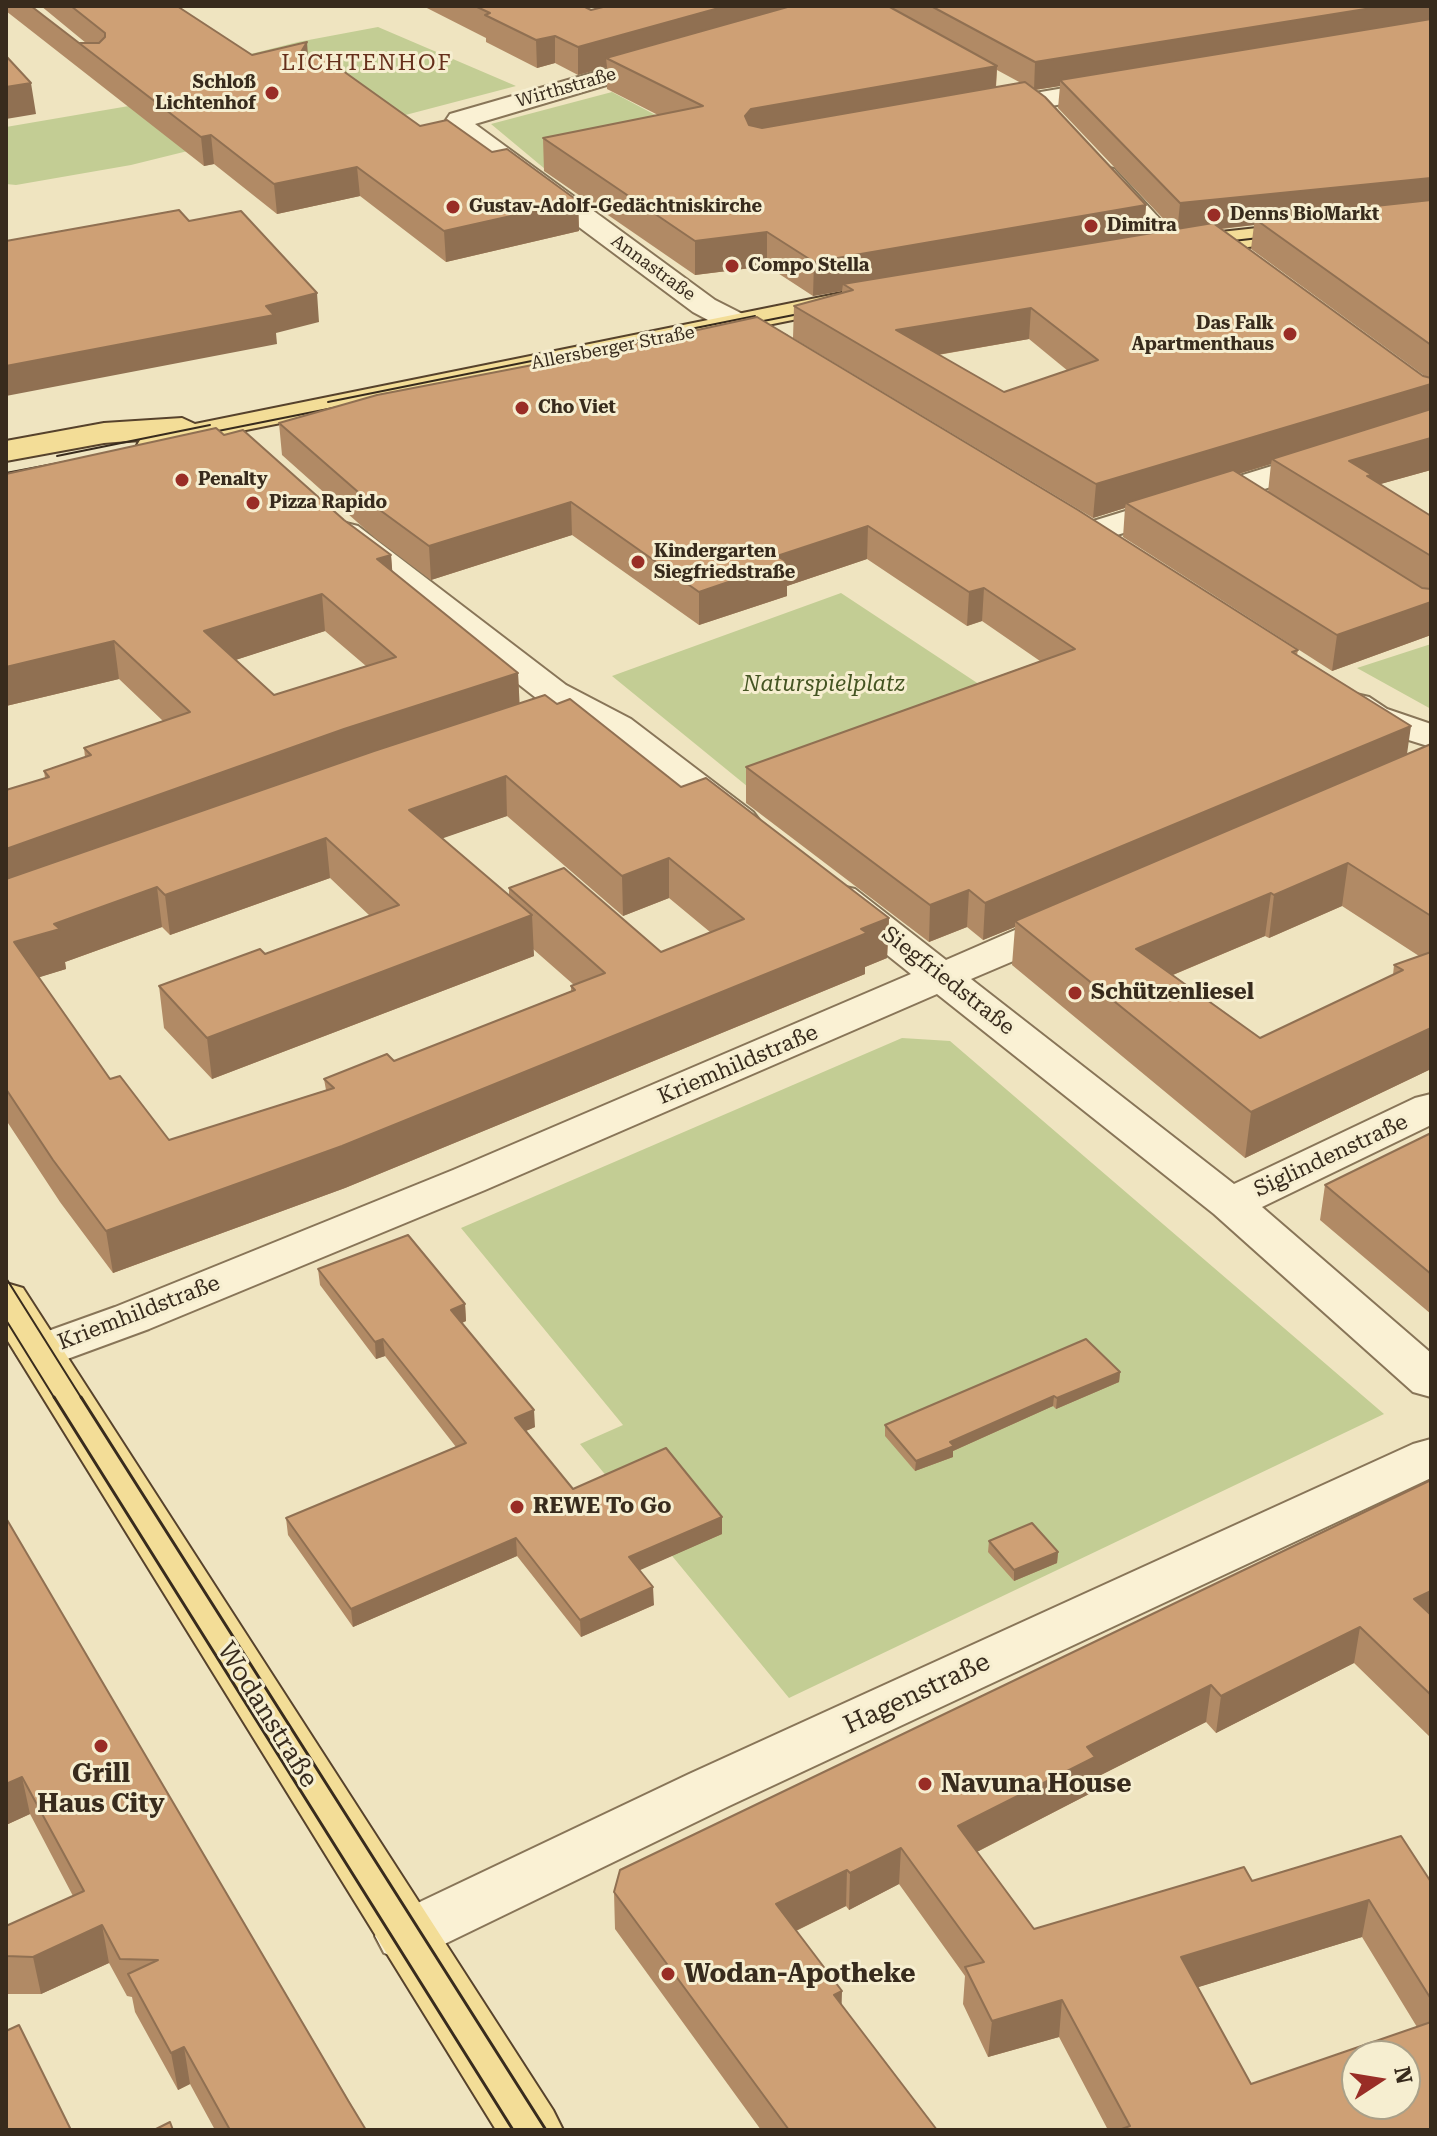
<!DOCTYPE html>
<meta charset="utf-8">
<style>
body{margin:0}
#map{position:relative;width:1437px;height:2136px;overflow:hidden;background:#efe4c0;font-family:"Roboto Serif",serif}
canvas{display:block}
.frame{position:absolute;inset:0;border:8px solid #382b1d;pointer-events:none}
.north{position:absolute;left:1341px;top:2040px;width:80px;height:80px;box-sizing:border-box;background:#f6eed0;border:2px solid #aaa088;border-radius:50%;rotate:78deg;font-size:22px;font-weight:700;line-height:32px;text-align:center;color:#382b1d}
.north::after{content:'';display:block;margin:auto;width:28px;height:36px;background:#992d26;clip-path:polygon(50% 0,100% 100%,50% 72%,0 100%)}
</style>
<div id="map">
<canvas width="1437" height="2136"></canvas>
<div class="frame"></div>
<div class="north">N</div>
</div>
<script>
const g = document.querySelector('canvas').getContext('2d');
g.lineJoin = 'round';
function fill(path, color) {
  g.fillStyle = color;
  g.fill(path, 'evenodd');
}
function shape(rows) {
  const path = new Path2D();
  for (const r of rows) {
    path.moveTo(r[0], r[1]);
    for (let i = 2; i < r.length; i += 2) path.lineTo(r[i], r[i + 1]);
  }
  return path;
}
function trace(path, color, width, dash) {
  g.strokeStyle = color;
  g.lineWidth = width;
  g.lineCap = dash ? 'butt' : 'round';
  g.setLineDash(dash || []);
  g.stroke(path);
}
function write(font, color, halo, rows, align = 'center') {
  g.font = font + ' "Roboto Serif",serif';
  g.lineWidth = 6;
  g.setLineDash([]);
  g.textBaseline = 'middle';
  g.strokeStyle = halo;
  g.fillStyle = color;
  for (const [text, x, y, turn = 0] of rows) {
    g.save();
    g.translate(x, y);
    g.rotate((+turn || 0) * Math.PI / 180);
    g.textAlign = isNaN(turn) ? turn : align;
    if (halo) g.strokeText(text, 0, 0);
    g.fillText(text, 0, 0);
    g.restore();
  }
}
fill(shape([
 [378,27,516,86,253,155,212,145,131,165,16,185,6,184,6,127,164,100,144,81,298,42],
 [612,92,699,138,545,169,491,124],
 [841,593,1009,704,753,791,612,676],
 [1431,644,1431,709,1357,668],
 [902,1038,950,1041,1384,1414,789,1698,580,1444,623,1425,461,1228]
]), '#c3cd94');
const minor = shape([
 [665,52,674,55,678,60,674,65,475,124,715,300,786,336,790,343,786,350,775,352,764,350,693,312,458,137,446,120,450,114,665,52],
 [1117,79,1126,81,1130,87,1126,93,988,117,979,115,975,109,979,103,988,101,1117,79],
 [1104,167,1114,169,1180,241,1184,247,1180,253,1170,256,1160,253,1094,181,1090,175,1094,169,1104,167],
 [1431,417,1431,437,1101,540,1089,543,1077,540,1072,533,1077,526,1431,417],
 [346,523,358,526,566,685,631,719,753,812,759,820,753,828,739,832,725,828,605,735,540,701,334,540,329,533,334,526,346,523],
 [1356,694,1369,697,1387,709,1431,724,1431,747,1361,725,1343,713,1337,705,1343,697,1356,694],
 [841,886,855,889,946,960,1054,913,1069,910,1084,913,1090,922,1084,931,971,979,1234,1184,1415,1098,1431,1094,1431,1125,1262,1207,1431,1353,1431,1397,1413,1392,1214,1214,937,994,485,1190,149,1329,40,1369,23,1364,15,1352,23,1340,115,1307,453,1170,911,974,827,907,821,898,827,889,841,886],
 [1431,1439,1431,1478,729,1806,426,1953,405,1961,384,1953,375,1936,384,1919,689,1774,1413,1444,1431,1439]
]);
const major = shape([
 [1431,209,1431,227,1175,255,1165,252,1161,246,1165,240,1175,237,1431,209],
 [851,291,862,294,866,300,862,306,231,433,152,457,140,454,136,447,140,440,104,443,6,461,6,441,104,423,182,418,195,424,851,291],
 [6,1283,23,1288,553,2110,563,2130,496,2130,6,1338,6,1283]
]);
trace(minor, '#887558', 4);
trace(major, '#56422c', 4);
fill(minor, '#faf1d4');
fill(major, '#f3dd97');
trace(shape([
 [1216,243,1276,236],
 [743,325,814,311],
 [328,402,755,316],
 [198,435,343,406],
 [57,456,210,425],
 [6,473,69,461],
 [6,1278,82,1399],
 [6,1320,55,1399]
]), '#382b1d', 2);
trace(shape([
 [54,1397,513,2130],
 [81,1397,546,2130]
]), '#382b1d', 3);
fill(shape([
 [6,6,31,6,79,43,86,43,41,6,177,6,252,55,308,58,420,126,492,152,578,201,579,231,446,262,360,196,277,214,214,164,204,166,6,11],
 [423,6,583,6,591,10,607,6,1431,6,1431,470,1380,484,1431,516,1431,635,1332,671,1123,537,1125,508,1093,518,793,338,794,306,842,293,842,291,813,296,767,266,695,275,544,171,543,138,658,115,607,89,607,67,578,75,555,63,537,68,486,42,486,38],
 [997,70,1021,83,996,88],
 [1060,86,1058,108,1173,229,1144,234,1146,205,1035,90],
 [1254,225,1251,249,1426,377,1423,376,1222,229],
 [1029,339,1068,371,1004,392,938,355],
 [1271,464,1268,492,1239,474],
 [574,357,1298,650,1297,655,1407,755,1431,744,1431,1069,1245,1158,1012,965,1015,927,983,940,967,927,929,942,746,803,746,767,1040,661,982,621,967,626,867,559,787,586,787,596,699,625,572,535,431,580,375,538,282,455,279,423],
 [1342,906,1419,956,1394,965,1393,975,1260,1038,1173,975,1265,936,1269,938],
 [224,435,344,520,391,555,392,572,518,673,519,703,557,704,681,787,889,918,887,958,865,967,865,974,345,1188,113,1273,60,1202,6,1120,6,790,45,778,44,771,85,757,84,748,163,721,119,679,6,706],
 [325,631,366,666,274,695,235,660],
 [507,816,623,916,669,898,710,932,661,952,509,888,509,896,442,838],
 [330,878,370,916,265,954,159,986,164,1028,212,1079,534,956,533,949,574,985,571,986,571,991,394,1061,324,1079,326,1090,169,1140,110,1079,39,977,66,969,65,962,162,927,170,935],
 [1431,1133,1431,1314,1320,1220,1325,1185],
 [318,1269,465,1304,466,1321,462,1323,535,1427,526,1431,573,1489,722,1534,639,1570,654,1605,581,1637,517,1556,353,1627,288,1535,286,1518,456,1447,385,1356,376,1359,320,1285],
 [1120,1372,1119,1382,1056,1409,1053,1406,953,1451,953,1457,915,1471,885,1436,885,1425],
 [1431,1480,1431,1738,1354,1663,1216,1733,1206,1722,1093,1779,1091,1793,977,1852,1034,1929,1252,1881,1431,1882,1431,2130,1108,2130,1059,2037,988,2057,963,2004,965,1976,899,1884,849,1910,846,1906,796,1931,841,2004,937,2130,761,2130,615,1929,614,1892],
 [1362,1937,1417,2027,1251,2084,1198,1987],
 [6,1518,366,2130,215,2130,190,2084,178,2090,135,2012,132,1997,127,1996,109,1963,41,1994,6,1994,6,1926,73,1896,30,1814,6,1825],
 [989,1541,1058,1552,1057,1563,1014,1581,988,1552]
]), '#b18a65');
fill(shape([
 [726,6,822,6,606,58,607,67,578,75,578,47],
 [1384,6,1431,6,1431,25,1060,80,1060,86,1034,90,1035,62],
 [555,36,555,63,537,68,536,40],
 [307,42,309,70,298,57],
 [997,66,995,98,750,141,745,116,751,109],
 [31,83,36,114,6,119,6,87],
 [211,135,214,164,204,166,201,137],
 [357,167,360,196,277,214,274,184],
 [1431,178,1431,207,1255,219,1254,225,1177,233,1180,203],
 [578,201,579,231,446,262,444,231],
 [1146,205,1143,239,843,284,842,291,813,296,814,262],
 [767,232,767,266,695,275,695,241],
 [317,293,319,322,276,333,277,344,6,396,6,366],
 [1031,308,1029,339,895,362,896,330],
 [1431,384,1431,415,1272,459,1271,464,1131,506,1126,503,1125,508,1093,518,1096,484],
 [1431,438,1431,470,1370,487,1349,461],
 [571,502,572,535,431,580,429,546],
 [868,526,867,559,787,586,787,596,699,625,699,592,777,556],
 [391,555,394,592,377,559],
 [984,588,982,621,967,626,969,592],
 [322,594,325,631,208,669,204,631],
 [1431,602,1431,635,1332,671,1337,635],
 [114,641,119,679,6,706,6,667],
 [518,673,520,711,6,891,6,849,344,729],
 [1411,726,1406,761,1015,921,1015,927,983,940,985,903],
 [506,776,507,816,412,849,409,810],
 [326,838,330,878,170,935,165,895],
 [669,858,669,898,623,916,622,876],
 [1348,863,1342,906,1269,938,1274,895],
 [157,887,162,927,65,962,66,969,21,983,14,942,54,924],
 [969,890,967,927,929,942,930,905],
 [1271,893,1265,936,1132,992,1136,949],
 [532,915,534,956,212,1079,207,1038],
 [889,918,887,958,865,967,865,974,345,1188,113,1273,106,1231],
 [1431,1028,1431,1069,1245,1158,1251,1112],
 [465,1304,466,1321,452,1327,451,1310],
 [383,1339,385,1356,376,1359,375,1342],
 [1120,1372,1119,1382,1056,1409,1057,1398],
 [1054,1396,1053,1406,953,1451,953,1457,915,1471,916,1461,950,1442],
 [534,1410,535,1427,516,1435,515,1418],
 [722,1517,722,1534,629,1575,629,1557],
 [516,1538,517,1556,353,1627,351,1609],
 [1058,1552,1057,1563,1014,1581,1014,1570],
 [653,1587,654,1605,581,1637,580,1620],
 [1431,1591,1431,1623,1414,1599],
 [1360,1627,1354,1663,1216,1733,1221,1696],
 [1211,1685,1206,1722,1093,1779,1091,1793,955,1863,958,1826,1087,1747],
 [22,1777,30,1814,6,1825,6,1784],
 [901,1848,899,1884,849,1910,850,1873],
 [847,1870,846,1906,775,1941,776,1904],
 [1369,1900,1362,1937,1176,1994,1181,1957],
 [102,1925,109,1963,41,1994,33,1957],
 [842,1991,841,2027,834,1995],
 [1062,2000,1059,2037,988,2057,992,2021],
 [184,2047,190,2084,178,2090,171,2053]
]), '#907052');
const building = shape([
 [31,6,79,43,99,43,105,37,105,33,71,6,177,6,252,55,307,42,298,57,325,58,420,126,447,120,492,152,507,149,578,201,444,231,357,167,274,184,211,135,201,137,31,6],
 [475,6,583,6,591,10,607,6,726,6,578,47,555,36,536,40,485,15,490,13,475,6],
 [791,6,888,6,997,66,751,109,745,116,749,125,762,128,1025,82,1045,97,1146,205,814,262,767,232,695,241,543,138,703,106,606,58,791,6],
 [931,6,1384,6,1035,62,931,6],
 [1431,19,1431,178,1180,203,1060,80,1431,19],
 [6,56,31,83,6,87,6,56],
 [1431,200,1431,345,1255,219,1431,200],
 [179,210,189,221,241,211,317,293,266,306,274,315,6,366,6,241,179,210],
 [1213,223,1423,376,1431,378,1431,384,1096,484,794,306,853,290,843,284,1213,223],
 [1031,308,1098,360,1004,392,896,330,1031,308],
 [757,317,1078,510,1298,650,1292,652,1411,726,985,903,969,890,930,905,746,767,1075,649,984,588,969,592,868,526,777,556,787,562,699,592,571,502,429,546,373,505,279,423,377,395,574,357,757,317],
 [1431,409,1431,438,1349,461,1372,475,1367,476,1431,516,1431,556,1272,459,1431,409],
 [216,428,224,435,243,430,344,520,391,555,377,559,518,673,344,729,6,849,6,790,49,777,44,771,91,755,84,748,190,712,114,641,6,667,6,474,216,428],
 [322,594,396,657,274,695,204,631,322,594],
 [1233,470,1422,588,1431,589,1431,602,1337,635,1126,503,1233,470],
 [545,695,557,704,570,699,681,787,706,778,889,918,861,929,867,933,342,1146,106,1231,53,1160,6,1089,6,879,374,751,545,695],
 [506,776,622,876,669,858,744,919,661,952,564,868,509,888,605,973,571,986,575,990,394,1061,387,1054,324,1079,334,1088,169,1140,120,1076,110,1079,14,942,60,929,54,924,157,887,165,895,326,838,399,905,265,954,260,949,159,986,207,1038,532,915,409,810,506,776],
 [1431,744,1431,916,1348,863,1274,895,1271,893,1136,949,1260,1038,1403,970,1394,965,1431,952,1431,1028,1251,1112,1015,921,1431,744],
 [1431,1133,1431,1274,1325,1185,1431,1133],
 [408,1235,465,1304,451,1310,534,1410,515,1418,573,1489,666,1448,722,1517,629,1557,653,1587,580,1620,516,1538,351,1609,286,1518,466,1443,383,1339,375,1342,318,1269,408,1235],
 [1086,1339,1120,1372,1057,1398,1054,1396,950,1442,954,1446,916,1461,885,1425,1086,1339],
 [1431,1480,1431,1591,1414,1599,1431,1615,1431,1695,1360,1627,1221,1696,1211,1685,1087,1747,1095,1757,958,1826,1034,1929,1244,1867,1252,1881,1401,1836,1431,1882,1431,1999,1369,1900,1181,1957,1251,2084,1431,2022,1431,2130,1119,2130,1130,2126,1062,2000,992,2021,965,1967,984,1962,901,1848,850,1873,847,1870,776,1904,842,1991,834,1995,937,2130,789,2130,614,1892,620,1870,1431,1480],
 [1357,2056,1405,2056,1405,2104,1357,2104,1357,2056],
 [6,1518,349,2102,366,2130,230,2130,184,2047,171,2053,128,1974,158,1960,120,1959,102,1925,33,1957,6,1956,6,1926,84,1891,22,1777,6,1784,6,1518],
 [1032,1523,1058,1552,1014,1570,989,1541,1032,1523],
 [19,2025,71,2130,6,2130,6,2031,19,2025],
 [170,2122,173,2130,154,2130,170,2122]
]);
fill(building, '#cea075');
trace(building, '#907052', 2);
for (const [x, y, r, color] of [
 [272,93,8,"#992d26"],
 [453,207,8,"#992d26"],
 [1214,215,8,"#992d26"],
 [1091,226,8,"#992d26"],
 [732,266,8,"#992d26"],
 [1290,334,8,"#992d26"],
 [522,408,8,"#992d26"],
 [182,480,8,"#992d26"],
 [253,503,8,"#992d26"],
 [638,562,8,"#992d26"],
 [1075,993,8,"#992d26"],
 [517,1507,8,"#992d26"],
 [101,1746,8,"#992d26"],
 [925,1784,8,"#992d26"],
 [668,1974,8,"#992d26"]
]) {
  const dot = new Path2D();
  dot.arc(x, y, r, 0, 2 * Math.PI);
  g.fillStyle = color;
  g.fill(dot);
  trace(dot, '#f6eed0', 3);
}
write('bold 18px', '#382b1d', '#f6eed0', [
 ["Schloß",256,83,"right"],
 ["Lichtenhof",256,104,"right"],
 ["Gustav-Adolf-Gedächtniskirche",469,207],
 ["Denns BioMarkt",1230,215],
 ["Dimitra",1107,226],
 ["Compo Stella",748,266],
 ["Das Falk",1274,324,"right"],
 ["Apartmenthaus",1274,345,"right"],
 ["Cho Viet",538,408],
 ["Penalty",198,480],
 ["Pizza Rapido",269,503],
 ["Kindergarten",654,552],
 ["Siegfriedstraße",654,573]
], 'left');
write('18px', '#382b1d', '#f6eed0', [
 ["Wirthstraße",566,88,-16],
 ["Annastraße",653,268,36],
 ["Allersberger Straße",613,348,-11]
]);
g.letterSpacing = '2px';
write('22px', '#652f1b', '#f6eed0', [
 ["LICHTENHOF",367,64]
]);
g.letterSpacing = '0px';
write('italic 22px', '#455523', '#f6eed0', [
 ["Naturspielplatz",824,685]
]);
write('22px', '#382b1d', '#f6eed0', [
 ["Siegfriedstraße",948,981,38],
 ["Kriemhildstraße",738,1065,-23],
 ["Siglindenstraße",1331,1156,-25],
 ["Kriemhildstraße",139,1313,-21]
]);
write('bold 22px', '#382b1d', '#f6eed0', [
 ["Schützenliesel",1091,993],
 ["REWE To Go",533,1507]
], 'left');
write('26px', '#382b1d', '#f6eed0', [
 ["Hagenstraße",917,1694,-25],
 ["Wodanstraße",267,1715,58]
]);
write('bold 26px', '#382b1d', '#f6eed0', [
 ["Grill",101,1774,"center"],
 ["Haus City",101,1804,"center"],
 ["Navuna House",941,1784],
 ["Wodan-Apotheke",684,1974]
], 'left');
</script>
